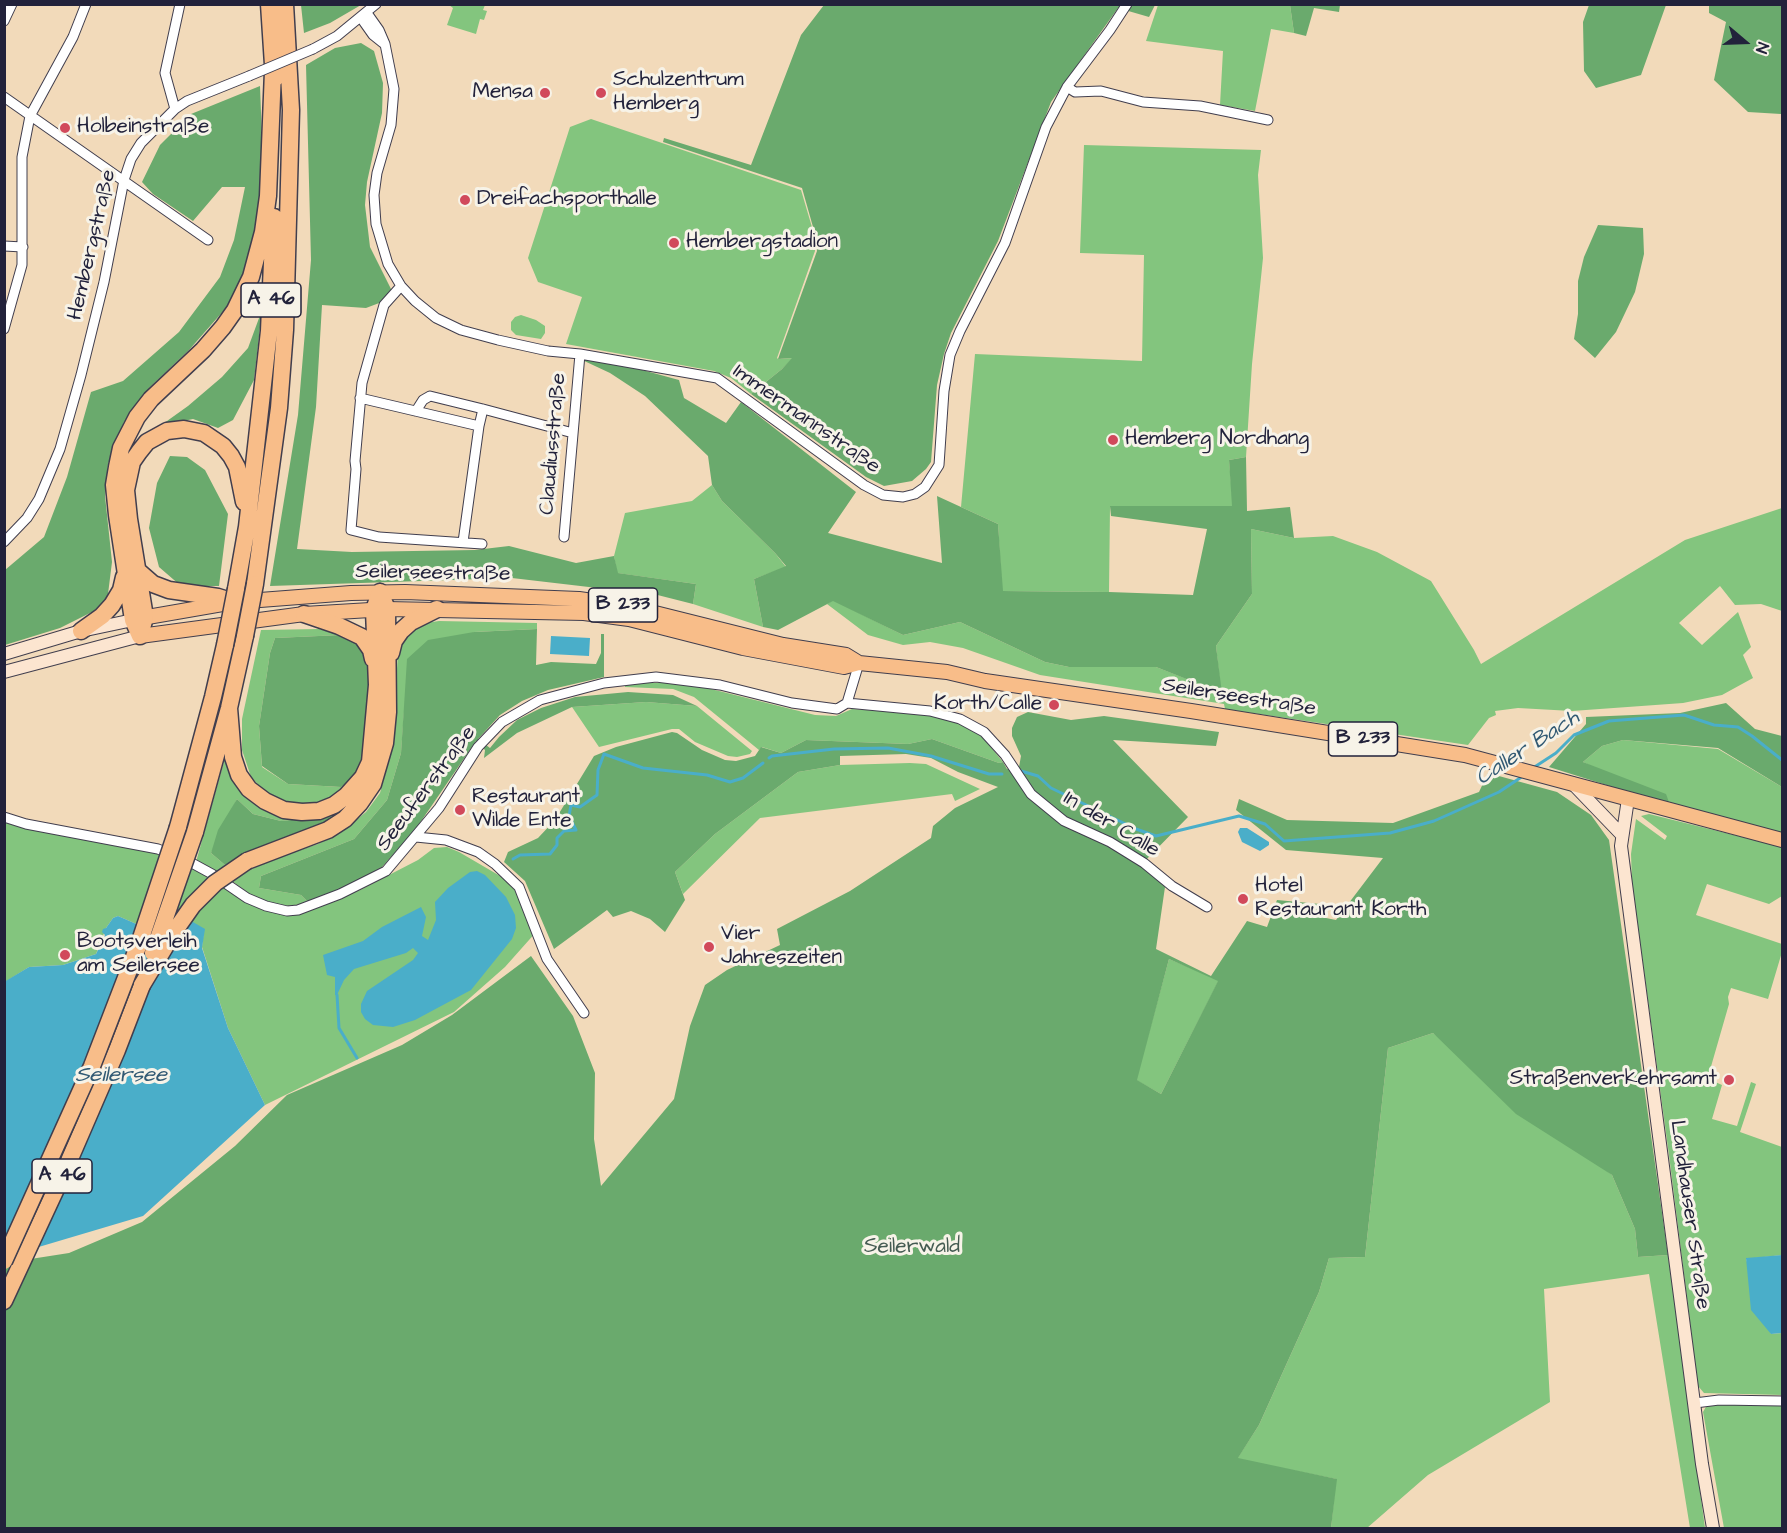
<!DOCTYPE html>
<meta charset="utf-8">
<style>
body{margin:0}
#map{position:relative;width:1787px;height:1533px;overflow:hidden;background:#f2daba;font-family:"Architects Daughter",sans-serif}
canvas{display:block}
.frame{position:absolute;inset:0;border:6px solid #22223b;pointer-events:none}
.north{position:absolute;left:1715px;top:12px;width:60px;height:60px;-webkit-text-stroke:4px #f7f3e8;paint-order:stroke;rotate:109deg;font-size:16px;font-weight:700;line-height:24px;text-align:center;color:#22223b}
.north::after{content:'';display:block;margin:auto;width:21px;height:27px;background:#22223b;clip-path:polygon(50% 0,100% 100%,50% 72%,0 100%)}
</style>
<div id="map">
<canvas width="1787" height="1533"></canvas>
<div class="frame"></div>
<div class="north">N</div>
</div>
<script>
const g = document.querySelector('canvas').getContext('2d');
g.lineJoin = 'round';
function fill(path, color) {
  g.fillStyle = color;
  g.fill(path, 'evenodd');
}
function shape(rows) {
  const path = new Path2D();
  for (const r of rows) {
    path.moveTo(r[0], r[1]);
    for (let i = 2; i < r.length; i += 2) path.lineTo(r[i], r[i + 1]);
  }
  return path;
}
function trace(path, color, width, dash) {
  g.strokeStyle = color;
  g.lineWidth = width;
  g.lineCap = dash ? 'butt' : 'round';
  g.setLineDash(dash || []);
  g.stroke(path);
}
function write(font, color, halo, rows, align = 'center') {
  g.font = font + ' "Architects Daughter",sans-serif';
  g.lineWidth = 6;
  g.setLineDash([]);
  g.textBaseline = 'middle';
  g.strokeStyle = halo;
  g.fillStyle = color;
  for (const [text, x, y, turn = 0] of rows) {
    g.save();
    g.translate(x, y);
    g.rotate((+turn || 0) * Math.PI / 180);
    g.textAlign = isNaN(turn) ? turn : align;
    if (halo) g.strokeText(text, 0, 0);
    g.fillText(text, 0, 0);
    g.restore();
  }
}
fill(shape([
 [449,5,485,5,483,10,487,11,484,20,480,19,476,34,447,25,453,8],
 [1158,5,1290,5,1294,33,1271,29,1255,111,1220,105,1223,51,1146,41],
 [591,119,801,190,814,234,815,251,777,358,778,359,793,358,782,369,751,394,731,378,714,371,566,344,582,297,538,282,528,258,570,127],
 [1084,145,1261,150,1258,175,1263,258,1252,364,1246,457,1229,460,1233,506,1110,507,1109,592,1002,591,998,524,961,507,975,354,1142,361,1144,255,1080,253],
 [521,315,536,320,545,326,545,333,541,339,516,335,511,330,511,322,515,317],
 [712,485,722,501,775,553,786,567,754,579,763,627,693,604,696,584,617,573,614,556,625,513,692,501],
 [1782,508,1782,611,1761,604,1735,605,1720,586,1679,623,1702,645,1738,612,1751,647,1743,655,1753,678,1722,695,1683,703,1572,711,1518,708,1495,711,1496,715,1489,718,1468,745,1225,709,1224,704,1040,675,963,648,930,642,903,645,868,635,827,604,833,600,903,635,960,622,1045,662,1069,667,1156,667,1221,692,1216,646,1252,594,1251,529,1294,538,1333,536,1377,552,1431,581,1474,650,1481,664,1685,540],
 [439,621,537,623,537,629,474,632,404,712,401,753,387,800,354,839,261,876,259,888,301,895,309,903,288,906,270,903,251,895,232,881,262,863,318,844,344,830,366,812,380,793,393,744,398,650,406,633,419,624],
 [319,629,341,635,275,638,270,653,259,726,262,767,288,784,341,787,356,777,329,801,308,805,287,802,267,794,251,777,242,750,242,719,261,630],
 [625,683,669,683,699,686,815,715,836,716,852,709,928,714,958,722,981,735,1003,762,999,763,932,739,908,744,806,740,781,753,762,747,759,750,694,697,673,689,625,687],
 [646,702,697,706,752,751,750,754,737,757,728,756,695,742,679,729,672,729,599,747,572,707],
 [1623,740,1718,749,1782,787,1782,834,1670,805,1583,762,1602,746],
 [229,744,229,759,277,811,355,804,317,831,331,817,281,821,253,814,237,799,211,853,225,865,217,874,196,862],
 [910,763,926,764,980,789,955,801,952,794,760,818,683,894,675,872,715,834,798,772,840,765],
 [1649,814,1782,847,1782,896,1769,904,1707,884,1696,915,1782,944,1782,952,1768,999,1731,988,1728,997,1729,1004,1710,1070,1716,1072,1713,1081,1722,1085,1712,1119,1737,1126,1751,1082,1756,1084,1740,1132,1782,1147,1782,1255,1746,1259,1771,1334,1782,1333,1782,1395,1704,1393,1698,1386,1669,1155,1632,883,1631,854,1636,819,1665,840,1667,836,1641,816],
 [4,819,135,845,188,863,265,908,308,910,360,890,418,860,434,848,447,847,459,852,519,887,537,931,505,967,454,1012,265,1105,228,1028,202,947,204,930,141,926,118,916,113,918,106,928,96,954,63,965,29,967,5,982],
 [1169,959,1219,980,1161,1094,1136,1080],
 [1433,1033,1612,1175,1635,1229,1638,1257,1668,1255,1705,1528,1690,1528,1649,1274,1544,1289,1550,1402,1428,1475,1367,1528,1331,1528,1336,1479,1237,1459,1259,1425,1319,1292,1329,1258,1365,1257,1388,1048],
 [1716,1403,1782,1406,1782,1528,1724,1528,1703,1412,1707,1405]
]), '#83c57e');
fill(shape([
 [301,5,301,4,361,5,330,23,304,33],
 [824,5,1155,5,1149,17,1118,8,1051,102,998,241,951,333,944,354,937,385,931,462,926,469,912,481,884,486,866,477,751,394,782,369,792,358,778,359,817,251,815,234,802,188,663,142,664,138,751,165,801,35],
 [1290,5,1290,4,1340,5,1339,12,1314,8,1306,36,1294,33],
 [1589,5,1666,5,1641,75,1596,88,1584,71,1583,22],
 [1709,5,1782,5,1781,114,1748,112,1714,80,1726,22,1709,13],
 [361,43,374,51,383,83,382,113,367,182,365,205,370,247,395,297,366,308,322,305,316,407,297,549,352,552,475,550,509,546,576,563,614,556,618,573,696,584,693,604,630,588,606,589,512,578,270,586,298,415,311,260,306,65,335,48],
 [260,86,263,166,254,239,240,292,189,350,150,387,124,422,108,464,105,496,112,562,108,594,102,607,60,628,5,645,5,570,44,537,67,477,91,392,123,381,179,332,220,277,234,240,245,187,222,187,193,221,153,194,142,182,160,145,191,114],
 [1598,225,1643,228,1644,254,1635,292,1616,332,1595,358,1574,339,1578,314,1578,281,1584,257],
 [262,310,254,380,233,420,218,428,193,419,160,426,188,406,222,377,248,348],
 [580,359,613,362,679,380,684,398,726,423,741,402,856,492,828,533,942,563,937,496,998,524,1003,591,1109,592,1193,595,1207,529,1111,516,1110,506,1232,506,1229,460,1246,457,1247,511,1290,507,1294,538,1251,529,1252,594,1216,646,1222,693,1156,667,1069,667,1045,662,960,622,903,635,833,601,778,630,763,627,754,579,786,566,775,553,722,501,712,485,708,456,645,396,610,373],
 [170,456,187,457,205,470,228,514,219,586,181,586,159,567,149,528,157,483],
 [537,629,536,665,551,662,596,664,601,653,601,634,604,634,604,677,548,690,522,701,500,715,478,739,490,748,499,737,517,720,541,708,575,697,628,692,673,695,697,706,646,702,572,707,517,733,484,758,485,750,476,741,415,830,382,867,343,889,309,903,301,895,259,888,261,876,354,839,387,800,401,753,407,659,428,640,474,632],
 [341,635,359,645,370,667,365,757,356,777,341,787,288,784,262,766,259,726,270,653,275,638],
 [1726,703,1755,729,1782,736,1782,787,1718,748,1623,740,1602,746,1583,762,1666,794,1670,805,1549,767,1586,724,1586,717,1680,713],
 [1028,712,1071,720,1104,716,1219,732,1216,746,1113,740,1188,817,1141,865,1165,887,1156,949,1211,976,1247,921,1267,927,1277,900,1320,904,1321,917,1336,920,1383,858,1286,850,1236,810,1239,799,1287,820,1393,823,1479,792,1488,773,1557,792,1591,815,1609,840,1668,1255,1638,1257,1635,1229,1612,1175,1516,1114,1433,1033,1388,1048,1365,1257,1329,1258,1319,1292,1259,1425,1238,1458,1337,1479,1331,1528,5,1528,5,1263,69,1253,142,1222,235,1146,287,1095,402,1045,452,1015,531,956,573,1016,595,1073,594,1139,601,1186,674,1099,690,1026,705,985,727,970,780,945,777,929,850,891,931,838,933,826,955,808,998,787,958,772,931,758,906,754,840,756,840,765,798,772,715,834,675,872,685,900,665,932,650,919,631,911,613,917,607,910,554,949,525,881,504,862,508,852,538,838,555,820,594,756,616,747,672,732,677,733,702,750,725,760,736,761,755,756,761,747,781,753,806,740,908,744,932,739,999,763,1003,762,1007,769,1019,767,1021,756,1012,736,1012,728,1017,717],
 [1169,959,1218,981,1161,1094,1137,1080],
 [237,799,253,814,281,821,332,816,317,831,246,855,225,865,211,853,218,830]
]), '#6aaa6d');
fill(shape([
 [551,636,590,638,589,656,550,654],
 [1240,828,1247,828,1269,842,1269,845,1260,851,1242,842,1238,832],
 [477,871,485,875,506,897,515,915,516,928,512,939,471,990,415,1020,393,1027,373,1025,365,1019,361,1012,361,1004,367,991,413,960,418,953,413,948,406,953,354,969,344,980,337,995,335,995,335,977,327,975,323,955,363,941,382,927,421,907,426,917,422,936,428,940,436,920,435,902,448,888,470,872],
 [174,911,205,929,202,948,228,1028,265,1105,143,1216,5,1257,4,982,29,967,63,965,96,954,105,935,102,932,103,929,106,928,113,918,118,916,141,926,155,915],
 [1782,1255,1782,1333,1771,1334,1751,1310,1746,1258]
]), '#4aaec9');
trace(shape([
 [769,758,772,756,834,749,888,748,931,756,989,774,1002,774],
 [1533,768,1556,753,1574,735,1609,721,1684,715,1714,725,1738,727,1752,736,1782,760],
 [1021,771,1038,776,1051,788,1136,829,1156,836,1239,816,1265,824,1284,841,1390,833,1434,821,1499,792,1523,776],
 [513,859,520,855,550,854,557,845,557,838,564,831,576,830,569,816,571,805,580,807,597,795,598,770,604,754,643,768,707,775,730,782,743,778,763,763],
 [337,995,339,1028,357,1058]
]), '#4aaec9', 3);
const minor = shape([
 [367,13,379,30,385,44,394,89,391,125,377,173,374,195,376,224,388,264,401,286,415,301,436,318,461,330,498,340,548,351,580,354,717,378,864,485,883,495,903,497,915,494,925,487,939,465,944,391,950,355,960,331,1005,243,1046,127,1067,87,1110,30,1127,4],
 [361,18,373,35,383,43],
 [4,21,12,4],
 [313,49,337,36,376,4],
 [1067,87,1075,92,1101,91,1143,102,1200,106,1268,120],
 [4,97,208,240],
 [175,109,165,73,180,4],
 [4,246,23,247],
 [401,286,384,305,362,383,355,461,356,469,351,530,379,537,482,544],
 [4,329,22,265,22,157,30,116,73,37,86,4],
 [360,398,479,426,483,409,573,433],
 [416,411,423,400,430,396,483,409],
 [564,537,580,354],
 [4,542,27,518,39,499,60,449,81,375,104,282,124,180,131,159,141,143,175,109,187,101,249,76],
 [463,542,479,426],
 [847,703,930,711,960,719,984,732,1005,755,1031,794,1064,821,1110,842,1144,863,1172,886,1207,907],
 [4,817,26,824,158,849,190,862,212,874,247,898,266,906,287,911,298,910,340,894,386,871,439,808,478,747,502,722,540,700,604,683,656,677,720,685,792,703,837,709,847,703,859,663],
 [416,837,446,840,478,852,495,864,519,887,547,959,584,1013],
 [1695,1403,1719,1400,1782,1401]
]);
const secondary = shape([
 [4,654,81,631,133,620],
 [4,672,140,636],
 [1572,783,1622,835],
 [1628,799,1621,846,1702,1464,1713,1528]
]);
const primary = shape([
 [136,619,234,602,351,593,405,592,579,599,627,606,783,645,846,655,859,663],
 [140,636,304,614,387,609,584,613,629,619,743,648,844,667,859,663,947,672,985,681,1191,711,1465,755,1782,840]
]);
const motorway = shape([
 [269,4,274,80],
 [137,570,153,584,169,590,218,597,234,602],
 [255,584,279,408,285,330,291,110,285,4],
 [236,589,247,527,269,331,274,217],
 [304,614,339,626,362,637,371,650,373,659],
 [81,631,102,616,112,605,121,590,124,577],
 [140,636,133,620,117,515,114,485,117,467,121,448,137,417,151,399,203,350,223,327,235,310,251,277,263,232,268,196,273,71],
 [140,636,145,617,129,519,126,490,132,462,139,452,147,442,167,431,184,429,204,433,223,446,231,456,237,467,244,502],
 [391,653,394,641,401,631,411,622,437,609],
 [229,708,233,757,239,775,249,789,265,801,284,810,302,812,319,811,334,805,346,796,363,777,370,762,377,685,374,610,380,592],
 [178,827,213,697,225,645],
 [195,832,229,708,245,636],
 [247,861,328,830,345,819,360,803,373,784,385,743,388,712,387,609,380,592],
 [4,1301,69,1161,117,1050,142,985]
]);
trace(minor, '#413e4e', 11);
trace(secondary, '#413e4e', 14);
trace(primary, '#413e4e', 16);
trace(motorway, '#413e4e', 19);
trace(minor, '#fff', 9);
trace(secondary, '#fce5d0', 12);
trace(primary, '#f8bd89', 14);
trace(motorway, '#f8bd89', 16);
const minorBridge = shape([
 [249,76,313,49]
]);
const motorwayBridge = shape([
 [245,636,255,584],
 [225,645,236,589],
 [153,953,195,832],
 [142,985,174,932,193,905,215,883,247,861],
 [4,1261,92,1066,139,944,178,827]
]);
trace(minorBridge, '#413e4e', 11, []);
trace(motorwayBridge, '#413e4e', 19, []);
trace(minorBridge, '#fff', 9);
trace(motorwayBridge, '#f8bd89', 16);
for (const [x, y, r, color] of [
 [545,93,6,"#d1495b"],
 [601,93,6,"#d1495b"],
 [65,128,6,"#d1495b"],
 [465,200,6,"#d1495b"],
 [674,243,6,"#d1495b"],
 [1113,440,6,"#d1495b"],
 [1054,705,6,"#d1495b"],
 [460,810,6,"#d1495b"],
 [1243,899,6,"#d1495b"],
 [709,947,6,"#d1495b"],
 [65,955,6,"#d1495b"],
 [1729,1080,6,"#d1495b"]
]) {
  const dot = new Path2D();
  dot.arc(x, y, r, 0, 2 * Math.PI);
  g.fillStyle = color;
  g.fill(dot);
  trace(dot, '#f7f3e8', 2);
}
for (const [x, y, w] of [
 [271,300,60],
 [623,605,69],
 [1363,739,69],
 [62,1176,60]
]) {
  const box = new Path2D();
  box.roundRect(x - w / 2, y - 17, w, 34, 4.5);
  g.fillStyle = '#f7f3e8';
  g.fill(box);
  trace(box, '#22223b', 1.5);
}
write('bold 20px', '#22223b', null, [
 ["A 46",271,300],
 ["B 233",623,605],
 ["B 233",1363,739],
 ["A 46",62,1176]
]);
write('21px', '#22223b', '#f7f3e8', [
 ["Schulzentrum",613,81],
 ["Hemberg",613,105],
 ["Mensa",533,93,"right"],
 ["Holbeinstraße",77,128],
 ["Dreifachsporthalle",477,200],
 ["Hembergstadion",686,243],
 ["Hemberg Nordhang",1125,440],
 ["Korth/Calle",1042,705,"right"],
 ["Restaurant",472,798],
 ["Wilde Ente",472,822],
 ["Hotel",1255,887],
 ["Restaurant Korth",1255,911],
 ["Vier",721,935],
 ["Jahreszeiten",721,959],
 ["Bootsverleih",77,943],
 ["am Seilersee",77,967],
 ["Straßenverkehrsamt",1717,1080,"right"]
], 'left');
write('21px', '#22223b', '#f7f3e8', [
 ["Hembergstraße",93,245,-77],
 ["Immermannstraße",806,420,35],
 ["Claudiusstraße",554,444,-85],
 ["Seilerseestraße",433,574,1],
 ["Seilerseestraße",1239,698,9],
 ["Seeuferstraße",427,789,-53],
 ["In der Calle",1111,825,31],
 ["Landhauser Straße",1689,1215,82]
]);
write('21px', '#445b52', '#f7f3e8', [
 ["Seilerwald",912,1248]
]);
write('italic 22px', '#325a74', '#f7f3e8', [
 ["Caller Bach",1528,749,-33],
 ["Seilersee",121,1076]
]);
</script>
